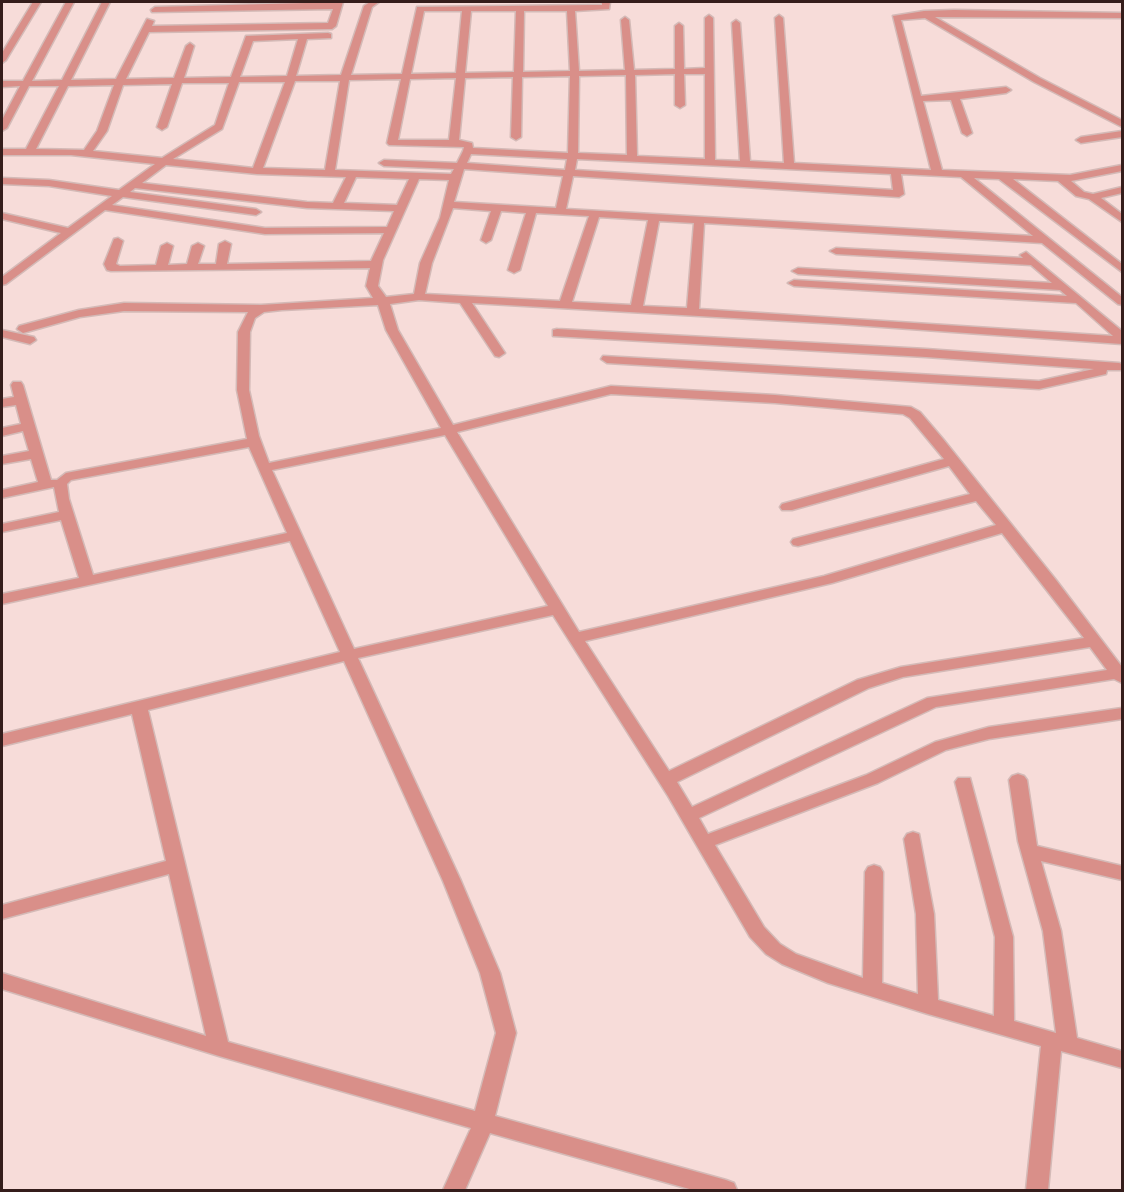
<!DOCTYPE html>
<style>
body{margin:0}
#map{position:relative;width:1124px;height:1192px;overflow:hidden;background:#f7dcd9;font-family:Figtree,sans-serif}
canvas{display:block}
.frame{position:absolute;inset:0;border:3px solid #351d1b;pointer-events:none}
</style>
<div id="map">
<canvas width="1124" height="1192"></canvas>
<div class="frame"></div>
</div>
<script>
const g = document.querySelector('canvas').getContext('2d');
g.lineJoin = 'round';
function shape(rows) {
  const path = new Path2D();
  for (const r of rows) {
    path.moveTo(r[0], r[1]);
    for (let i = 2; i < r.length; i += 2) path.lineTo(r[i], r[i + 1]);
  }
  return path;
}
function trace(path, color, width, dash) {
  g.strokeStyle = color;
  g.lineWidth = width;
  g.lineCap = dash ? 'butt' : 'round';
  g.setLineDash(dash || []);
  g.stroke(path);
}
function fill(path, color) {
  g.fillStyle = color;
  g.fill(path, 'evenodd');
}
const minor = shape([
 [33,2,41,2,6,60,2,63,2,53,33,2],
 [66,2,74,2,32,81,62,80,102,2,110,2,71,80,116,79,147,19,154,21,152,26,328,23,333,9,152,12,151,10,155,7,343,2,336,26,332,29,149,32,126,79,174,78,186,46,190,43,194,46,184,78,231,77,246,36,328,33,331,34,331,38,307,39,296,76,341,75,364,6,370,2,379,2,372,7,351,75,402,74,417,7,594,5,602,5,602,2,610,2,609,9,575,11,579,71,625,70,621,20,625,17,629,20,634,70,675,69,675,26,679,23,683,26,684,69,705,68,705,18,709,15,713,18,715,160,740,161,732,23,736,20,740,23,750,161,784,163,775,18,779,15,783,18,794,163,931,170,893,16,924,11,954,10,1122,13,1122,18,935,17,1040,78,1122,120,1122,127,1034,82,925,18,901,20,921,96,1006,87,1011,90,1006,93,960,99,972,133,967,136,962,133,951,100,923,101,942,170,1070,175,1122,165,1122,171,1071,181,1084,192,1093,194,1122,187,1122,193,1101,198,1122,214,1122,222,1089,199,1076,196,1058,181,1013,179,1122,264,1122,272,999,179,974,178,1122,297,1122,305,1118,304,1042,243,704,223,699,309,1113,336,1076,303,794,286,788,283,794,280,1067,296,1060,290,798,274,792,271,798,268,1052,283,1031,265,836,254,830,251,836,248,1023,258,1020,255,1026,252,1122,331,1122,344,839,324,472,303,505,353,499,357,495,356,460,303,419,300,390,304,398,330,453,425,611,386,775,395,911,407,920,412,943,439,1056,580,1122,667,1122,683,1114,679,936,707,699,818,708,834,866,775,935,742,989,727,1122,708,1122,719,989,739,946,750,878,783,715,845,764,927,780,944,796,954,863,978,865,872,868,867,874,865,880,867,883,872,882,983,918,994,916,914,904,839,907,834,913,832,919,834,934,914,938,1000,994,1016,995,937,955,782,958,778,970,778,1013,937,1014,1021,1056,1033,1043,931,1018,841,1009,780,1012,776,1018,774,1024,776,1027,780,1037,846,1122,866,1122,880,1041,861,1061,931,1077,1038,1122,1051,1122,1068,1061,1051,1048,1190,1026,1190,1041,1046,928,1014,828,983,782,964,766,954,750,937,668,796,553,615,358,658,461,881,500,973,516,1033,495,1116,726,1180,734,1183,737,1190,693,1190,490,1133,465,1190,443,1190,471,1128,219,1056,2,989,2,973,206,1036,169,874,2,919,2,905,166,861,132,714,2,746,2,734,340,652,290,541,2,604,2,594,79,578,61,520,2,532,2,524,59,512,54,487,2,498,2,490,38,482,31,459,2,464,2,456,29,451,23,431,2,436,2,428,21,424,16,405,2,407,2,399,14,397,11,385,13,382,21,382,23,385,51,480,57,480,66,473,247,439,237,390,238,332,248,312,124,311,80,317,23,333,17,329,19,326,79,310,124,303,261,305,373,298,366,286,370,268,111,271,107,270,104,264,114,239,118,238,123,241,116,264,120,266,156,265,161,246,167,243,173,246,168,265,187,264,192,246,198,243,204,246,198,264,216,264,219,244,225,241,231,244,227,264,371,261,384,233,265,234,105,210,6,284,2,285,2,277,61,233,2,219,2,213,68,228,112,196,49,186,2,184,2,178,49,180,119,190,155,164,71,155,2,155,2,149,26,149,59,86,29,86,7,128,2,131,2,120,20,86,2,87,2,81,23,81,66,2],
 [424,11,462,11,456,73,411,74,424,11],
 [471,11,516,11,514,72,465,73,471,11],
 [524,11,567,11,570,71,523,72,524,11],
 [298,39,287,76,240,77,253,41,298,39],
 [675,74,675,105,680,108,685,105,684,74,705,74,705,159,637,156,635,75,675,74],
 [626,75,627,155,578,153,579,76,626,75],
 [570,76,568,153,473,148,472,143,459,140,465,78,513,77,511,137,516,140,521,137,522,77,570,76],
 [456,78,449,140,398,140,410,79,456,78],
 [401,79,387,143,389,145,464,147,463,151,457,163,384,160,379,163,384,166,454,169,451,174,335,170,349,80,401,79],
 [295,81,340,81,325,170,263,168,295,81],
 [239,82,285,82,253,168,173,159,222,129,239,82],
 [182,83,229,83,215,125,162,158,93,151,107,131,123,85,172,84,157,127,162,130,167,127,182,83],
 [114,85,97,131,84,150,36,149,68,86,114,85],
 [471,154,567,159,565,170,467,163,471,154],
 [577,159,891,174,893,190,575,170,577,159],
 [166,165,257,174,346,177,333,203,307,202,142,183,166,165],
 [464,169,563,176,556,208,454,202,464,169],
 [901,174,961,177,1033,236,566,209,573,176,899,197,904,194,901,174],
 [356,177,409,179,397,205,344,203,356,177],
 [419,179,449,180,440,218,420,263,414,294,386,297,378,286,383,260,419,179],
 [135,188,307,208,394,211,387,227,265,228,112,205,123,197,256,215,261,212,256,209,130,192,135,188],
 [453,208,491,211,481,240,486,243,491,240,501,211,526,213,508,270,514,273,520,270,536,213,589,216,560,301,425,294,432,263,453,208],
 [599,217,648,220,631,305,572,302,599,217],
 [659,221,694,223,687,308,643,306,659,221],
 [378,305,386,330,441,428,269,463,259,436,249,390,250,332,255,318,264,312,282,310,378,305],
 [611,394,775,403,903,414,910,418,944,459,782,504,780,507,782,510,792,510,949,466,970,494,793,539,791,542,793,545,798,546,976,501,996,525,824,576,579,632,457,432,611,394],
 [445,435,548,606,354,649,272,470,445,435],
 [249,447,287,533,93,575,69,499,67,484,71,480,249,447],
 [1002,533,1084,638,901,667,857,680,669,771,585,641,832,583,1002,533],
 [1090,647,1107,670,927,698,692,807,677,782,869,688,903,677,1090,647],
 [344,661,443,881,480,973,496,1033,475,1111,228,1042,148,710,344,661],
 [1122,131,1122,137,1081,143,1076,140,1081,137,1122,131],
 [557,329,926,349,1119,363,1122,364,1122,370,1107,370,1106,374,1039,389,607,363,601,359,603,356,1039,381,1094,369,926,357,553,336,553,330,557,329],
 [2,330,34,337,36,340,30,344,2,337,2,330]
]);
trace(minor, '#d4bab7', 3);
fill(minor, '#d98f89');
</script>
